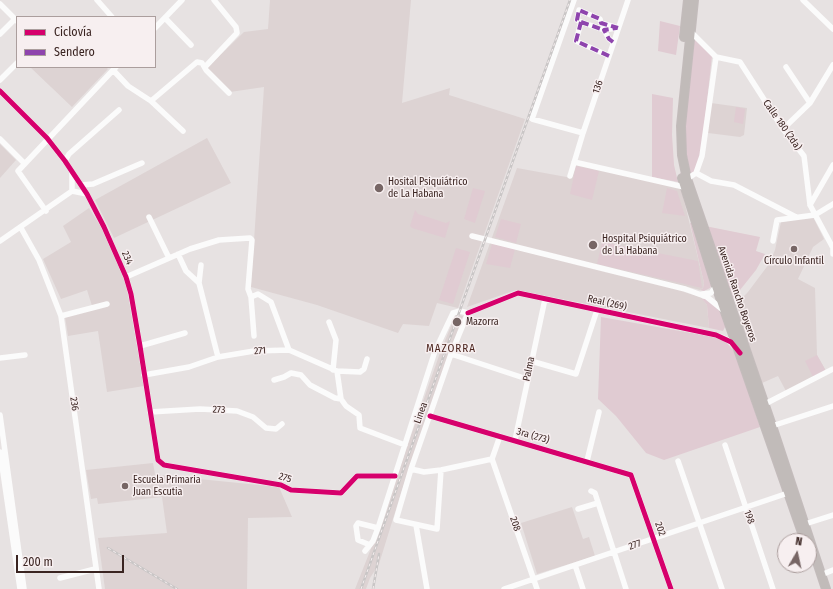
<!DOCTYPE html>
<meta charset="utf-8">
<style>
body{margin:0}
#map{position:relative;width:833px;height:589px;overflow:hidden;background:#e7e2e2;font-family:"Fira Sans Condensed",sans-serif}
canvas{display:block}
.legend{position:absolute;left:16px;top:16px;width:140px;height:52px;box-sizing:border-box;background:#f7eff0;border:1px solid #ab9e9d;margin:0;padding:5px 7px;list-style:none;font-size:12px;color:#3a2421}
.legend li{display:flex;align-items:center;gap:8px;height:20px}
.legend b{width:20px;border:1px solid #ab9e9d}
.north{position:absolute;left:777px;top:533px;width:40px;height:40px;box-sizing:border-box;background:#f7eff0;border:1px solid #ab9e9d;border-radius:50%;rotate:9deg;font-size:11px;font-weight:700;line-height:16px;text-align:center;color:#3a2421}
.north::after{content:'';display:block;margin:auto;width:14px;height:18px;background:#776665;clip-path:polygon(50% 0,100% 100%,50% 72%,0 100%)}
.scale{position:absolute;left:16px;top:555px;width:108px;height:18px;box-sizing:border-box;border:2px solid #3a2421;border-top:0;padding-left:5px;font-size:12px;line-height:14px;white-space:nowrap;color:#3a2421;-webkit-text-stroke:3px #f7eff0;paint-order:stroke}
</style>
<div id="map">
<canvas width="833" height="589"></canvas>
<ul class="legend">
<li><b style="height:5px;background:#d6006c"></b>Ciclovía</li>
<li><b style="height:5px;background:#8e44ad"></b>Sendero</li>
</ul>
<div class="north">N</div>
<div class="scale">200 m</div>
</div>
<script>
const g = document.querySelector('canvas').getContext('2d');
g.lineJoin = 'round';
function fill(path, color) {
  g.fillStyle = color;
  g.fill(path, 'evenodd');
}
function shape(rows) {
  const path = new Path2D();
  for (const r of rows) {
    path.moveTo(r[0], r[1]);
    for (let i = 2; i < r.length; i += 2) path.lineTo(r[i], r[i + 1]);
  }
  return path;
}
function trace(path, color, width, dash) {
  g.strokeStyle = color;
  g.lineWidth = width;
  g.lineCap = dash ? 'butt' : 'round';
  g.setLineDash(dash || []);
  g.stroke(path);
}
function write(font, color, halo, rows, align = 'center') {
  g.font = font + ' "Fira Sans Condensed",sans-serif';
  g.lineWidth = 3;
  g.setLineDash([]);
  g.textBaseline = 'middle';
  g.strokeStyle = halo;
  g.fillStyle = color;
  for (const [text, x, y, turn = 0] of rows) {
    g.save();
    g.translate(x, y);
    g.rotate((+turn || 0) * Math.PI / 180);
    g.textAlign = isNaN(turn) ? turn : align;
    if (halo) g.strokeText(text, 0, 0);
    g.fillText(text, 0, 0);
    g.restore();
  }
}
fill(shape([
 [270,0,411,0,402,103,450,88,449,95,525,119,458,308,437,303,429,326,403,324,398,333,317,305,251,287,264,87,230,92,207,68,244,32,268,29],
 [30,67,106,67,108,69,72,107],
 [711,103,747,108,744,135,740,137,708,133],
 [207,138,231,183,114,238,95,200],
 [0,144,16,160,0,178],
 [576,164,681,188,704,283,703,288,700,290,685,286,684,292,701,297,707,305,709,328,516,290,467,307,517,168,572,178],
 [89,208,101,227,125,278,144,386,107,392,98,331,68,336,65,317,93,309,87,290,61,299,43,259,71,242,63,226],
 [813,217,824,239,813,247,798,279,815,288,817,355,826,371,786,391,778,376,762,383,738,314,740,313,735,305,748,292,769,264,775,250,781,222],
 [456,314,463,316,401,493,379,564,370,578,366,589,355,589,374,541,441,350],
 [153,463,155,474,159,475,279,487,292,517,248,518,247,589,105,589,98,538,167,533,162,497,98,504,97,498,91,499,86,470],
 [572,507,583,539,589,537,595,556,537,574,521,523]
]), '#ddd3d3');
fill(shape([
 [660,21,680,26,676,55,658,51],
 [694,39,712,56,701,156,693,174,689,175,685,139,686,99],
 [652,94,673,98,672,135,674,165,678,182,652,177],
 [736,107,745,109,743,124,734,122],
 [576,166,599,171,592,200,570,194],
 [473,188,485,191,475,223,464,219],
 [667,188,677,191,685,216,662,213],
 [415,210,418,214,446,223,450,221,445,238,412,228,410,226],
 [501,219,521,224,516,243,495,237],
 [690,223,692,223,712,284,710,288,704,291,700,290,703,288,704,283],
 [705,226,760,237,756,251,765,254,756,270,732,300],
 [602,242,698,261,702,288,597,264],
 [492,244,515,249,510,268,486,264],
 [456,248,470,252,453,304,439,300],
 [702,299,706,299,720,310,726,325,723,331,709,328,707,305],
 [601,317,714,337,727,343,736,354,760,427,664,460,646,453,616,416,598,399],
 [817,355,826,371,813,377,805,361]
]), '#e0cbd2');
const highway = shape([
 [694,0,681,126,682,155,687,179,772,426,826,589],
 [684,37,688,0],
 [682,178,716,286,805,541]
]);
trace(highway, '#c4bcbc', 10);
trace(shape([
 [97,0,112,17],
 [574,0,532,119,583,133],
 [803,0,833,29],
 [0,4,17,21],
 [165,18,191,45],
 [581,22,604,30],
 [155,28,182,0],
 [690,31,716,57,740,62,783,129,804,156,810,205,833,248],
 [0,34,15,19],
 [613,42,609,39,604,30,616,28],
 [609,56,576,41,581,22,577,20,579,10,600,19,601,23,618,28],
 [205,67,237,33,236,27,214,0],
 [786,67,810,103],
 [113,70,128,86,151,101,183,131],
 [0,80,17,63],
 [0,91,47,138,65,161,87,194,104,227,126,277,131,294,140,346,158,460,164,465,281,485,291,490,341,493,357,476,395,476],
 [151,101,197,62,202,63,206,70,229,93],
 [783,129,810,103,833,65],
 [0,139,24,163],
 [65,161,69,154,119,110],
 [574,162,684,187],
 [72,173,72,191],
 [696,173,711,181,734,185,796,217],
 [570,176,583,133,628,0],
 [687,179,696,173,702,156,716,57],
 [81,185,93,184,142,163],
 [810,205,833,165],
 [46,211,18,171,116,67],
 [149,217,169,258],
 [21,228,39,260,61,316,99,589],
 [472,236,685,289,707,297,723,310],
 [0,241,72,191,87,194],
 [773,241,777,220,815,215,833,204],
 [833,247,833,254],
 [178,254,186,271,199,283,218,357],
 [126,277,190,249,219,240,250,238,252,240,248,289,251,297,254,336],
 [199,283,201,265],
 [702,294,711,293,716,286],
 [251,297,258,294,271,302,289,350],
 [468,313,518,293,716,335,726,339,737,347],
 [61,316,107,304],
 [329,322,336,340,333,370],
 [140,346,185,333],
 [451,354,527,379],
 [0,358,25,355],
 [531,361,576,374,597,310],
 [337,371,341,399,346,406,359,415,360,428,405,445],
 [144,375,189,367,218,357,254,351,289,350,337,371,360,372,364,369,367,359],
 [274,380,284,377,291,373,301,375,310,385,335,398,341,399],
 [765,404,833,369],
 [150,412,200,409,237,411,253,417,266,428,276,429,282,424],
 [0,415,24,589],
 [430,416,631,475,671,589],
 [772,426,833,406],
 [515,440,545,299],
 [725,445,773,589],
 [0,452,20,589],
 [492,459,537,589],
 [587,461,599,412],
 [678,461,722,589],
 [411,469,424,472,441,470,492,459,500,436],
 [441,470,437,529,396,520,411,469,451,354,468,313],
 [591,491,595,493,626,589],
 [578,509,598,503],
 [805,524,833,515],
 [416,525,427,589],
 [370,545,358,540,356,526,358,523,378,528],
 [365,551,373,541,378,528,435,351,453,313,460,311,468,313],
 [575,565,583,589],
 [821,575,833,570],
 [60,578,95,569],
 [504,589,788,493]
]), '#fbfbfb', 5.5);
trace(highway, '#c1bbb9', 8);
const rail = shape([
 [108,548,177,589],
 [361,589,570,0],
 [373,589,379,554]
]);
trace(rail, '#c9c6c6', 2.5);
trace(rail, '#f7eff0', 1, [3]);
trace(shape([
 [581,22,604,30],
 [613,42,609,39,604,30,616,28],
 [609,56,576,41,581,22,577,20,579,10,600,19,601,23,618,28]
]), '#8e44ad', 4, [8, 4]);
trace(shape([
 [0,91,47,138,65,161,87,194,104,227,126,277,131,294,140,346,158,460,164,465,281,485,291,490,341,493,357,476,395,476],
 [468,313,518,293,716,335,731,342,740,353],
 [430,416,631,475,671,589]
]), '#d6006c', 5);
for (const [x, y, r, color] of [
 [379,188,5,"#776665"],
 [593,245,5,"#776665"],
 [794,249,4,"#776665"],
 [457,322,5,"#776665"],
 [125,486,4,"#776665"]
]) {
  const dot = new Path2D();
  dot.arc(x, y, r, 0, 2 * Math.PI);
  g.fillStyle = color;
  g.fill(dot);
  trace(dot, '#f7eff0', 1.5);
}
write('10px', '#3a2421', '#f7eff0', [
 ["136",598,87,-71],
 ["Calle 180 (2da)",782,125,55],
 ["234",127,258,67],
 ["Avenida Rancho Boyeros",737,294,71],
 ["Real (269)",607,303,13],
 ["271",260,351,-4],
 ["Palma",529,369,-78],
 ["236",74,404,82],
 ["273",219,410,2],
 ["Linea",421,413,-71],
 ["3ra (273)",533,436,16],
 ["275",285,478,17],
 ["198",749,517,71],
 ["208",515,524,71],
 ["202",660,529,71],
 ["277",635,545,-19]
]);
write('10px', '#3a2421', '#f7eff0', [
 ["Hosital Psiquiátrico",388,182],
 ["de La Habana",388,194],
 ["Hospital Psiquiátrico",602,239],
 ["de La Habana",602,251],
 ["Círculo Infantil",794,261,"center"],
 ["Mazorra",466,322],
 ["Escuela Primaria",133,480],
 ["Juan Escutia",133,492]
], 'left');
g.letterSpacing = '1px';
write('11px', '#4b241d', '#f7eff0', [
 ["MAZORRA",451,349]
]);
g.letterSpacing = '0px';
</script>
